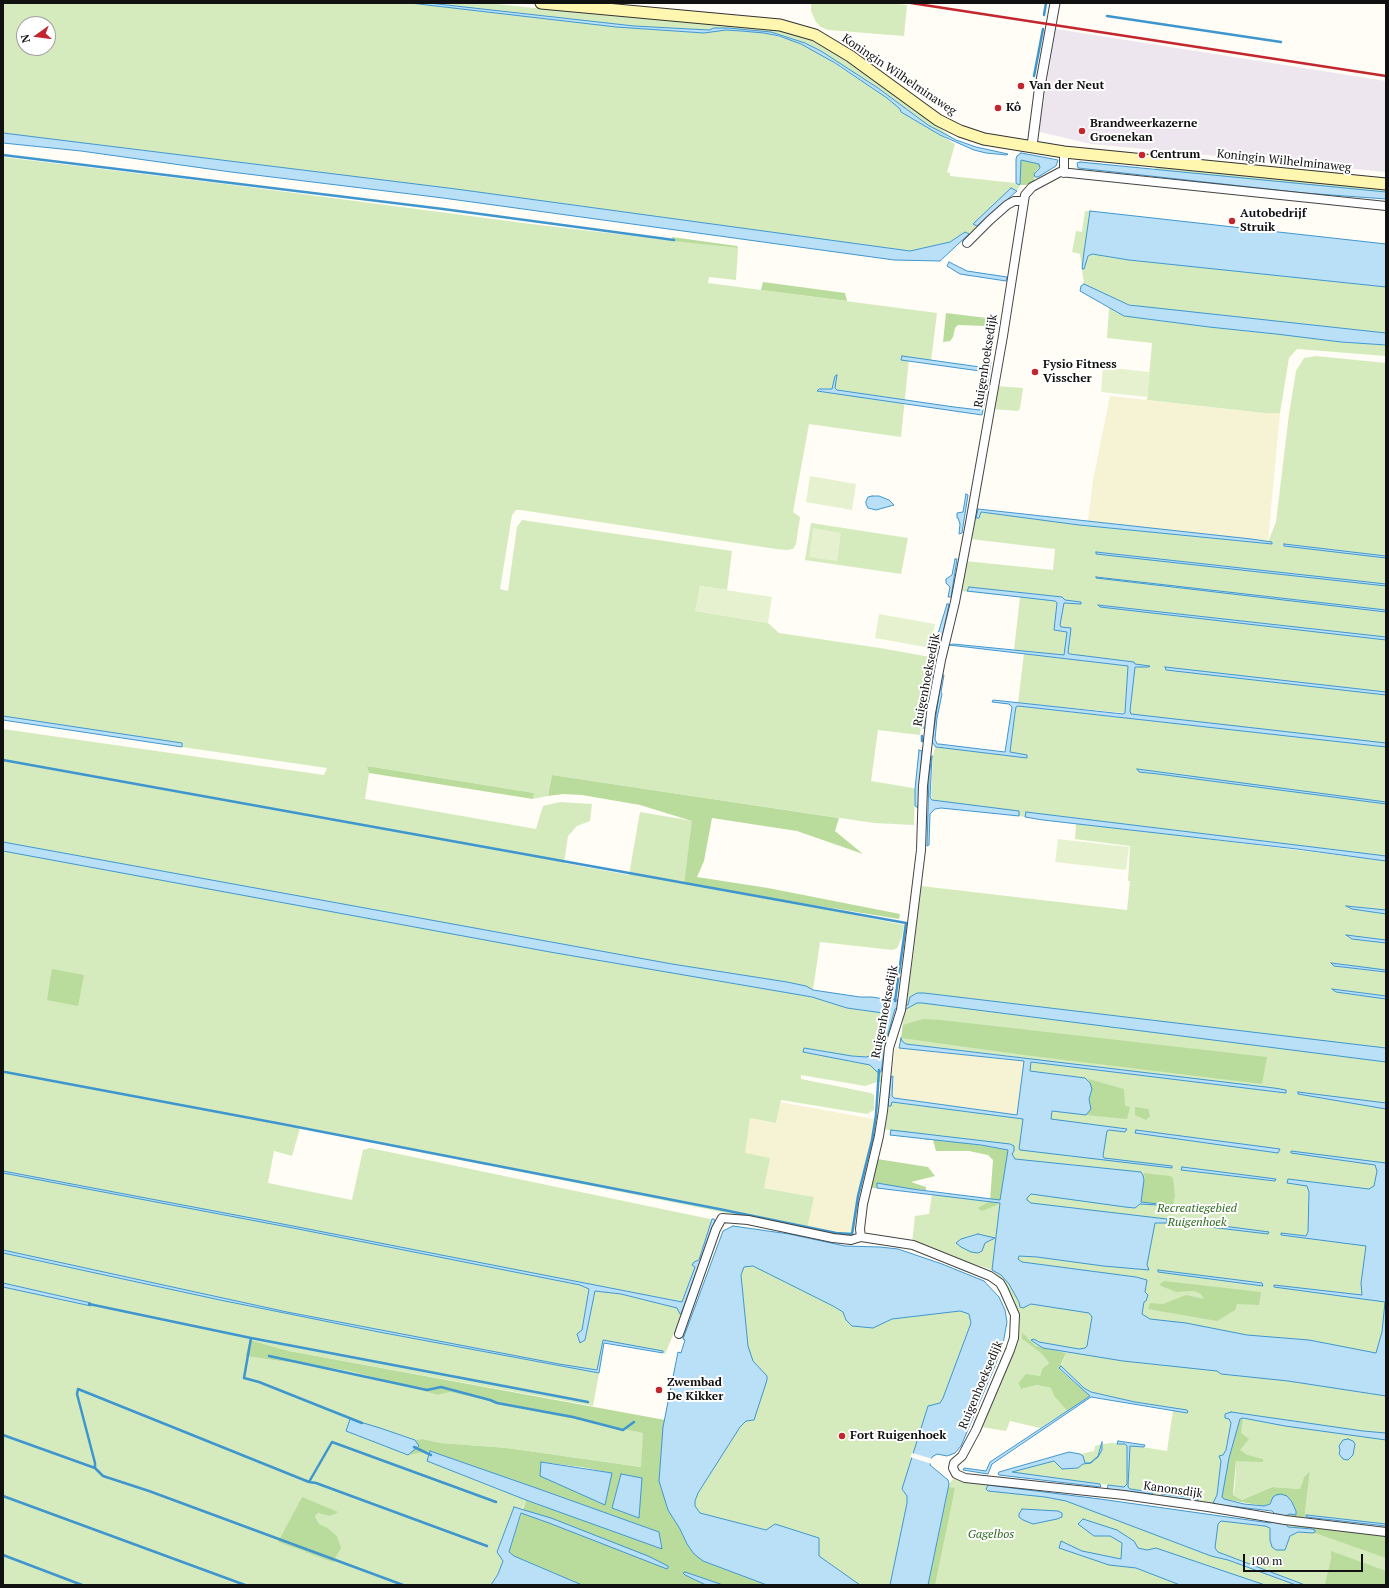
<!DOCTYPE html>
<meta charset="utf-8">
<style>
body{margin:0}
#map{position:relative;width:1389px;height:1588px;overflow:hidden;background:#fffdf5;font-family:"PT Serif",serif}
canvas{display:block}
.frame{position:absolute;inset:0;border:4px solid #111;pointer-events:none}
.north{position:absolute;left:16px;top:16px;width:40px;height:40px;box-sizing:border-box;background:#fff;border:1px solid #a0a0a0;border-radius:50%;rotate:256deg;font-size:11px;font-weight:700;line-height:16px;text-align:center;color:#111}
.north::after{content:'';display:block;margin:auto;width:14px;height:18px;background:#c4262e;clip-path:polygon(50% 0,100% 100%,50% 72%,0 100%)}
.scale{position:absolute;left:1243px;top:1554px;width:120px;height:18px;box-sizing:border-box;border:2px solid #111;border-top:0;padding-left:5px;font-size:12px;line-height:14px;white-space:nowrap;color:#111;-webkit-text-stroke:3px #fff;paint-order:stroke}
</style>
<div id="map">
<canvas width="1389" height="1588"></canvas>
<div class="frame"></div>
<div class="north">N</div>
<div class="scale">100 m</div>
</div>
<script>
const g = document.querySelector('canvas').getContext('2d');
g.lineJoin = 'round';
function fill(path, color) {
  g.fillStyle = color;
  g.fill(path, 'evenodd');
}
function shape(rows) {
  const path = new Path2D();
  for (const r of rows) {
    path.moveTo(r[0], r[1]);
    for (let i = 2; i < r.length; i += 2) path.lineTo(r[i], r[i + 1]);
  }
  return path;
}
function trace(path, color, width, dash) {
  g.strokeStyle = color;
  g.lineWidth = width;
  g.lineCap = dash ? 'butt' : 'round';
  g.setLineDash(dash || []);
  g.stroke(path);
}
function write(font, color, halo, rows, align = 'center') {
  g.font = font + ' "PT Serif",serif';
  g.lineWidth = 4;
  g.setLineDash([]);
  g.textBaseline = 'middle';
  g.strokeStyle = halo;
  g.fillStyle = color;
  for (const [text, x, y, turn = 0] of rows) {
    g.save();
    g.translate(x, y);
    g.rotate((+turn || 0) * Math.PI / 180);
    g.textAlign = isNaN(turn) ? turn : align;
    if (halo) g.strokeText(text, 0, 0);
    g.fillText(text, 0, 0);
    g.restore();
  }
}
fill(shape([
 [1056,29,1386,81,1386,172,1091,144,1040,132,1039,129]
]), '#eee6ef');
fill(shape([
 [1110,396,1264,413,1280,413,1268,542,1088,521,1093,480],
 [895,1047,1024,1061,1017,1115,894,1098,892,1096,894,1079,893,1077,891,1077],
 [780,1102,879,1120,854,1233,851,1236,807,1229,814,1197,764,1188,744,1153,750,1118,776,1123]
]), '#f6f3d4');
fill(shape([
 [3,3,410,3,616,27,704,33,726,30,764,33,794,41,817,52,887,98,900,109,901,112,955,144,947,172,950,173,950,176,1015,183,1020,185,1017,191,1011,188,996,203,977,226,969,234,965,232,950,242,910,251,456,189,3,133],
 [24,24,48,24,48,48,24,48],
 [429,3,487,3,592,14,773,28,809,39,823,47,865,73,956,140,928,125,878,88,819,50,805,43,771,32,728,28,714,28,709,30,634,26],
 [809,3,890,3,907,5,904,36,828,30,821,27,816,22,811,11,811,3],
 [3,157,233,185,539,225,738,248,736,280,709,277,708,283,937,313,931,361,909,359,901,437,809,424,793,512,800,517,796,544,793,549,787,550,776,549,521,510,516,510,512,515,500,589,508,591,517,527,522,520,732,551,727,590,700,586,696,611,768,623,779,633,880,648,930,657,920,735,878,730,871,781,913,788,915,789,914,825,874,823,552,775,548,796,533,799,534,793,367,766,369,773,365,799,536,829,543,806,560,802,592,804,590,821,577,826,568,836,564,863,629,875,640,812,693,821,684,884,826,909,904,925,902,937,897,948,893,950,820,942,813,990,787,982,672,964,3,842,3,729,324,775,327,768,182,747,182,743,3,716],
 [1164,167,1386,188,1386,192,1155,171,1155,168],
 [1085,211,1090,211,1090,215,1085,251,1084,269,1088,256,1091,254,1129,260,1386,287,1386,333,1142,307,1124,303,1084,284,1080,254,1072,252,1076,231,1082,232],
 [1109,308,1124,316,1209,327,1276,334,1340,342,1386,345,1386,356,1297,349,1289,358,1280,413,1264,413,1147,400,1152,343,1107,338],
 [1316,356,1386,363,1386,556,1285,544,1284,546,1386,558,1386,584,1098,552,1096,553,1386,586,1386,610,1096,577,1386,612,1386,637,1100,605,1098,606,1386,640,1386,692,1169,668,1170,670,1386,695,1386,746,1129,716,1131,663,1014,650,1020,597,959,591,965,561,1053,570,1055,549,970,539,975,512,978,512,976,518,979,518,981,512,1079,525,1272,544,1272,542,1268,542,1276,522,1289,414,1296,371,1304,358],
 [996,386,1023,388,1020,409,1018,411,992,409],
 [811,523,908,538,901,574,805,560],
 [1024,653,1128,666,1125,713,1018,703],
 [1018,706,1386,747,1386,802,1137,770,1139,772,1158,774,1386,804,1386,856,1026,812,1025,817,1019,816,1019,812,934,801,931,796,933,756,935,748,934,746,1027,757,1010,752,1015,713,1016,707],
 [1076,823,1386,861,1386,910,1347,906,1352,909,1386,914,1386,940,1346,936,1352,939,1386,943,1386,970,1331,964,1334,966,1386,972,1386,996,1333,989,1336,992,1386,999,1386,1524,1307,1515,1305,1513,1310,1472,1304,1477,1300,1489,1272,1487,1242,1500,1233,1495,1235,1487,1236,1460,1248,1461,1230,1458,1220,1505,1162,1496,1152,1494,1152,1492,1130,1489,1128,1487,1130,1445,1167,1451,1173,1410,1187,1413,1187,1410,1135,1402,1091,1392,1084,1388,1061,1366,1066,1353,1036,1346,1023,1333,1022,1339,1042,1354,1049,1363,1042,1369,1040,1376,1026,1375,1018,1383,1021,1389,1037,1385,1051,1388,1054,1396,1067,1411,1040,1428,1010,1421,1006,1431,981,1427,1015,1342,1007,1289,992,1270,912,1243,915,1216,929,1214,932,1194,990,1201,997,1205,1008,1150,883,1129,887,1102,889,1102,888,1105,892,1102,1017,1118,1024,1058,906,1044,902,1041,903,1017,913,959,921,886,1127,910,1130,881,1128,881,1130,846,1075,839],
 [3,851,550,952,812,997,847,1008,883,1013,885,1018,878,1039,875,1053,873,1055,866,1057,852,1056,804,1048,803,1052,870,1065,877,1072,881,1072,882,1082,877,1082,865,1086,801,1075,801,1079,871,1093,874,1095,874,1110,867,1114,781,1100,776,1123,750,1118,745,1153,770,1158,764,1188,814,1197,807,1229,300,1128,292,1156,274,1151,268,1183,352,1200,363,1150,370,1148,710,1219,711,1222,699,1260,694,1262,692,1265,695,1267,682,1302,262,1220,3,1171,3,1073,4,1072,3,1072],
 [3,1173,293,1228,580,1285,589,1288,582,1330,581,1333,585,1340,594,1291,621,1294,678,1308,679,1312,683,1312,665,1354,663,1352,603,1340,597,1370,559,1364,287,1312,3,1250],
 [3,1253,220,1300,379,1332,599,1373,593,1406,289,1351,250,1340,245,1356,350,1371,438,1395,450,1392,523,1409,644,1433,642,1467,507,1448,441,1443,422,1439,415,1440,380,1428,408,1454,430,1451,427,1461,526,1500,522,1509,514,1507,497,1552,503,1561,498,1574,491,1585,3,1585,3,1287,91,1306,91,1303,3,1283],
 [302,1497,329,1516,318,1513,315,1516,319,1524,326,1527,305,1552,279,1542],
 [748,1266,753,1266,773,1275,833,1306,843,1312,846,1320,873,1328,892,1319,960,1311,969,1314,971,1323,943,1398,940,1403,935,1405,912,1458,902,1489,907,1496,907,1503,890,1585,860,1585,819,1556,766,1530,700,1513,695,1506,695,1501,698,1493,728,1446,740,1427,746,1421,750,1419,759,1368,750,1356,748,1346,741,1275,744,1267],
 [1110,1443,1125,1444,1127,1446,1127,1484,1124,1487,1012,1473,1012,1472,1054,1461,1062,1469,1078,1468,1083,1464,1093,1462,1098,1457,1103,1444],
 [1101,1444,1101,1450,1096,1458,1090,1463,1084,1463,1083,1456,1080,1454,1094,1451,1095,1446],
 [955,1477,966,1481,988,1485,1100,1499,1270,1523,1275,1520,1386,1534,1386,1585,928,1585,949,1484]
]), '#d5ebbd');
fill(shape([
 [1022,159,1038,162,1040,167,1035,172,1034,182,1026,185,1020,185,1020,161],
 [672,237,737,246,738,248,673,241],
 [763,282,845,293,847,301,761,290],
 [946,313,995,319,990,325,986,326,958,325,955,328,953,337,950,341,943,342],
 [367,766,534,793,533,799,369,773],
 [552,775,839,818,835,831,863,854,797,831,712,818,704,861,697,877,768,888,900,914,899,919,684,884,692,821,640,805,582,795,563,794,548,796],
 [52,969,84,975,78,1006,47,1000],
 [923,1019,941,1020,1267,1057,1262,1084,1024,1055,901,1038,903,1025],
 [1085,1078,1124,1089,1125,1106,1130,1107,1127,1119,1086,1115,1091,1108,1089,1099,1089,1080],
 [1135,1107,1148,1109,1150,1116,1146,1120,1135,1115],
 [924,1136,1008,1150,1002,1199,997,1205,982,1211,978,1208,990,1201,993,1160,988,1155,969,1151,936,1151,933,1140,925,1140],
 [877,1159,928,1167,935,1176,911,1182,926,1187,926,1190,871,1188],
 [1144,1173,1170,1176,1173,1178,1175,1195,1173,1205,1141,1202,1142,1186,1145,1180],
 [1164,1281,1261,1292,1259,1305,1237,1304,1235,1310,1217,1321,1148,1309,1150,1303,1163,1304,1186,1295,1204,1299,1201,1294,1194,1291,1176,1292,1159,1285],
 [1022,1332,1036,1346,1066,1353,1059,1369,1090,1396,1067,1411,1054,1396,1051,1388,1037,1385,1021,1389,1018,1383,1026,1374,1040,1376,1042,1369,1049,1363,1042,1354,1022,1339],
 [250,1340,289,1351,665,1420,663,1427,668,1510,680,1529,687,1544,703,1561,767,1585,723,1585,685,1572,685,1575,706,1585,582,1585,514,1556,509,1552,526,1500,662,1549,659,1532,539,1489,430,1451,408,1455,419,1446,415,1440,422,1439,441,1443,507,1448,641,1467,643,1433,523,1409,450,1392,438,1395,350,1371,245,1356],
 [541,1462,581,1467,612,1473,608,1487,560,1484,541,1476],
 [621,1474,642,1478,639,1518,612,1508],
 [1241,1418,1243,1418,1241,1433,1249,1439,1240,1450,1247,1455,1263,1459,1263,1462,1236,1461,1233,1495,1242,1500,1272,1487,1300,1489,1304,1477,1310,1471,1305,1513,1307,1515,1306,1517,1285,1517,1296,1511,1292,1502,1287,1496,1264,1506,1224,1499,1221,1497,1229,1458,1238,1427],
 [949,1487,955,1488,935,1585,928,1585],
 [302,1497,338,1512,335,1514,329,1516,318,1513,315,1516,319,1524,326,1527,337,1536,341,1548,333,1562,278,1542],
 [1294,1523,1386,1534,1386,1558,1315,1533,1312,1529,1295,1527],
 [1331,1551,1386,1571,1386,1585,1329,1585,1325,1584,1331,1559]
]), '#b9dc9c');
fill(shape([
 [1103,367,1150,372,1147,397,1101,392],
 [810,476,856,484,852,510,806,502],
 [813,528,841,533,837,561,809,557],
 [700,586,772,597,768,623,695,611],
 [879,614,935,624,931,648,875,638],
 [1058,839,1129,847,1126,870,1055,862]
]), '#e6f2cf');
const water = shape([
 [410,3,429,3,634,26,709,30,714,28,728,28,771,32,805,43,821,51,878,88,928,125,956,140,976,147,1008,154,1007,155,986,153,974,150,940,135,901,112,900,109,887,98,835,63,801,44,779,36,764,33,741,31,726,30,704,33,616,27,410,3],
 [3,133,456,189,910,251,950,242,965,232,969,234,940,261,894,260,443,198,231,172,81,151,3,143,3,133],
 [1021,153,1032,155,1058,160,1056,166,1038,177,1035,177,1034,174,1040,168,1039,164,1021,160,1020,184,1019,185,1016,183,1016,159,1017,156,1021,153],
 [1080,162,1386,192,1386,199,1304,193,1078,168,1077,163,1080,162],
 [1011,188,1017,191,977,226,973,224,1011,188],
 [1090,211,1386,244,1386,287,1129,260,1092,254,1088,256,1084,269,1082,269,1084,252,1090,211],
 [949,262,967,271,1007,277,1006,281,960,274,947,266,949,262],
 [1084,284,1129,305,1386,333,1386,345,1341,342,1276,334,1209,327,1124,316,1080,291,1081,286,1084,284],
 [902,356,980,367,985,366,986,361,991,362,987,386,984,387,983,375,980,371,901,360,902,356],
 [837,375,835,388,837,390,954,407,980,410,983,392,986,394,982,415,817,391,819,389,832,389,835,376,837,375],
 [966,494,968,495,962,533,959,534,960,524,958,518,957,518,957,513,963,512,966,494],
 [872,496,879,496,889,500,894,505,876,510,868,508,866,504,866,501,868,497,872,496],
 [978,509,1251,539,1272,542,1272,544,1079,525,981,512,979,518,976,518,978,509],
 [1284,544,1386,556,1386,558,1284,546,1284,544],
 [1096,552,1386,584,1386,586,1096,554,1096,552],
 [955,559,957,559,951,597,948,597,950,587,946,583,946,579,952,575,955,559],
 [1096,577,1386,610,1386,612,1096,578,1096,577],
 [969,587,1062,597,1065,600,1081,602,1081,604,1064,603,1060,625,1061,627,1071,628,1068,653,1070,654,1134,662,1135,664,1150,666,1149,667,1135,667,1130,711,1131,714,1386,743,1386,747,1018,706,1016,707,1015,713,1010,752,1027,755,1027,758,936,747,932,742,942,675,944,675,941,692,942,694,937,718,935,739,937,744,939,744,1005,752,1012,707,1009,704,992,702,993,700,1123,714,1125,713,1128,666,949,645,953,644,1064,655,1067,632,1054,630,1057,603,1055,601,967,591,969,587],
 [947,604,949,604,930,696,925,728,922,728,921,725,932,660,931,657,947,604],
 [1098,605,1386,637,1386,640,1100,607,1098,605],
 [1165,667,1386,692,1386,695,1166,670,1165,667],
 [3,716,182,743,182,747,3,720,3,716],
 [919,750,922,751,918,808,915,806,915,789,919,750],
 [932,756,930,797,932,800,1019,811,1019,816,941,808,935,809,930,814,929,845,927,846,929,775,932,756],
 [1137,769,1386,802,1386,804,1158,774,1139,772,1137,769],
 [1026,812,1386,856,1386,861,1297,849,1043,820,1025,817,1026,812],
 [3,842,672,964,787,982,806,986,813,990,860,997,872,997,890,1000,894,999,897,1000,898,1004,905,1005,908,1005,910,997,917,993,924,993,1386,1048,1386,1062,922,1003,917,1003,906,1009,898,1008,895,1009,886,1041,881,1072,877,1072,870,1065,803,1052,804,1048,852,1056,866,1057,873,1055,875,1053,878,1039,885,1018,883,1013,847,1008,812,997,550,952,3,851,3,842],
 [1346,906,1386,910,1386,914,1352,909,1346,906],
 [1346,935,1386,940,1386,943,1352,939,1346,935],
 [1331,963,1386,970,1386,972,1334,966,1331,963],
 [1332,989,1386,996,1386,999,1336,992,1332,989],
 [901,1038,902,1041,906,1044,1274,1088,1286,1090,1286,1093,1031,1062,1030,1071,1085,1078,1090,1083,1092,1089,1089,1099,1091,1109,1086,1115,1052,1111,1051,1119,1127,1129,1125,1132,1109,1130,1107,1131,1103,1156,1104,1158,1172,1166,1172,1168,1020,1150,1019,1149,1023,1119,892,1102,891,1106,888,1106,891,1077,893,1076,892,1096,894,1098,1017,1115,1024,1061,899,1048,901,1038],
 [1298,1092,1386,1103,1386,1109,1298,1094,1298,1092],
 [891,1130,1010,1144,1014,1146,1014,1151,1012,1154,1015,1159,1141,1172,1143,1175,1144,1180,1141,1202,1175,1206,1140,1204,1135,1208,1125,1207,1031,1194,1027,1198,1027,1200,1031,1203,1167,1219,1167,1223,1155,1223,1147,1265,1149,1270,1103,1266,1037,1257,1019,1256,1018,1259,1022,1262,1136,1277,1147,1280,1145,1292,1148,1295,1146,1301,1144,1302,1142,1314,1150,1319,1186,1323,1247,1335,1309,1340,1376,1353,1382,1332,1385,1302,1274,1287,1274,1285,1362,1295,1361,1283,1366,1246,1281,1235,1281,1233,1306,1236,1308,1232,1309,1192,1307,1186,1287,1183,1288,1179,1369,1189,1374,1186,1377,1171,1375,1165,1291,1153,1291,1151,1386,1163,1386,1396,1288,1381,1221,1374,1217,1371,1123,1361,1043,1348,1038,1345,1031,1340,1034,1339,1039,1342,1079,1349,1085,1348,1087,1346,1092,1317,1089,1313,1031,1304,1023,1308,1020,1307,1019,1302,1009,1284,1001,1275,992,1270,1000,1203,877,1188,877,1183,912,1189,1000,1200,1008,1150,981,1145,890,1135,891,1130],
 [1136,1130,1280,1149,1278,1153,1135,1133,1136,1130],
 [1182,1167,1276,1179,1275,1181,1181,1170,1182,1167],
 [3,1171,262,1220,682,1302,695,1267,692,1265,694,1262,699,1260,712,1219,714,1219,715,1221,681,1314,680,1314,677,1308,621,1294,595,1291,585,1340,580,1343,577,1334,582,1330,589,1289,580,1285,293,1228,3,1173,3,1171],
 [1177,1220,1269,1232,1268,1234,1176,1223,1177,1220],
 [733,1226,789,1234,845,1246,880,1247,898,1249,942,1264,984,1281,999,1297,1005,1310,1007,1322,1003,1344,995,1366,961,1446,955,1453,947,1456,937,1454,932,1457,930,1465,948,1480,949,1484,928,1585,890,1585,907,1503,907,1496,902,1489,928,1406,940,1403,943,1398,971,1323,969,1314,960,1311,892,1319,873,1328,852,1326,846,1320,843,1312,833,1306,753,1266,744,1267,741,1275,748,1346,753,1361,767,1376,767,1380,754,1420,746,1421,740,1427,698,1493,695,1501,695,1506,700,1513,766,1530,775,1524,819,1538,819,1556,860,1585,767,1585,703,1561,694,1554,687,1544,680,1529,668,1510,659,1481,663,1427,678,1352,681,1353,685,1340,683,1339,723,1231,733,1226],
 [978,1234,995,1238,985,1243,982,1251,978,1253,971,1252,961,1247,956,1243,961,1239,978,1234],
 [3,1250,287,1312,559,1364,597,1370,603,1340,663,1351,663,1353,604,1343,599,1373,379,1332,220,1300,3,1253,3,1250],
 [1158,1270,1262,1283,1263,1286,1158,1272,1158,1270],
 [3,1283,91,1303,91,1306,3,1287,3,1283],
 [1061,1366,1084,1388,1091,1392,1135,1402,1187,1410,1188,1412,1187,1413,1091,1397,992,1464,988,1474,963,1470,964,1468,986,1471,990,1462,1090,1396,1059,1368,1061,1366],
 [1231,1412,1363,1431,1386,1433,1386,1440,1285,1426,1243,1418,1240,1419,1229,1458,1222,1497,1224,1499,1244,1504,1264,1506,1270,1504,1273,1497,1276,1495,1281,1494,1287,1496,1292,1502,1296,1511,1296,1515,1290,1514,1285,1516,1284,1522,1288,1527,1312,1529,1315,1530,1315,1532,1313,1533,1298,1532,1290,1536,1285,1550,1276,1550,1272,1547,1270,1540,1270,1528,1265,1526,1221,1521,1218,1524,1215,1548,1218,1552,1305,1585,1296,1585,1228,1560,1211,1556,1066,1501,1045,1497,988,1491,986,1489,988,1485,1100,1499,1270,1523,1275,1520,1276,1515,1272,1511,1220,1505,1213,1503,1217,1495,1221,1461,1219,1456,1223,1455,1226,1450,1231,1423,1229,1419,1225,1418,1225,1414,1231,1412],
 [350,1419,380,1428,415,1440,419,1446,408,1455,346,1431,350,1419],
 [1348,1439,1353,1441,1355,1444,1353,1455,1348,1460,1343,1459,1339,1454,1340,1450,1339,1446,1343,1440,1348,1439],
 [1118,1441,1145,1445,1144,1447,1130,1446,1128,1487,1130,1489,1152,1492,1153,1494,1107,1489,1108,1485,1124,1487,1127,1484,1127,1446,1125,1444,1117,1444,1118,1441],
 [1102,1442,1102,1450,1098,1457,1091,1463,1083,1464,1078,1468,1062,1469,1054,1461,1012,1472,1100,1484,1101,1487,999,1475,998,1474,999,1472,1069,1452,1080,1454,1083,1456,1085,1463,1090,1463,1098,1456,1102,1442],
 [430,1451,539,1489,659,1532,662,1549,526,1500,427,1461,430,1451],
 [541,1462,612,1473,605,1505,540,1476,541,1462],
 [621,1474,642,1478,639,1518,612,1508,621,1474],
 [1162,1494,1198,1498,1198,1501,1162,1496,1162,1494],
 [514,1507,551,1518,648,1556,668,1566,668,1568,667,1569,549,1523,521,1513,509,1552,514,1556,582,1585,491,1585,498,1574,503,1561,497,1552,514,1507],
 [1022,1509,1058,1511,1062,1513,1062,1517,1057,1519,1033,1524,1023,1520,1019,1517,1019,1514,1022,1509],
 [1307,1515,1386,1524,1386,1526,1306,1517,1307,1515],
 [1083,1519,1117,1530,1134,1541,1138,1548,1147,1550,1156,1548,1265,1585,1180,1585,1136,1568,1109,1565,1059,1548,1061,1541,1082,1551,1121,1559,1122,1543,1110,1536,1094,1536,1078,1524,1083,1519],
 [685,1572,723,1585,706,1585,685,1575,683,1573,685,1572]
]);
fill(water, '#b9e0f7');
trace(water, '#3f96cf', 1);
fill(shape([
 [912,1453,933,1459,932,1464,910,1457]
]), '#fffdf5');
trace(shape([
 [1044,15,1046,3],
 [1107,16,1281,42],
 [1034,76,1043,29],
 [3,155,443,209,674,240],
 [922,736,922,741],
 [3,760,906,923,895,1001],
 [5,1072,282,1124,719,1209,836,1233,852,1234,858,1196,872,1140,876,1115,879,1070],
 [89,1304,251,1338,588,1402],
 [251,1338,244,1378,259,1382,362,1423],
 [269,1356,427,1390,441,1387,490,1400,497,1403,573,1417,623,1430,634,1422],
 [3,1435,95,1468,103,1476,149,1491,403,1585],
 [414,1447,431,1455],
 [95,1468,95,1463,77,1394,78,1389,309,1482,316,1483,487,1546],
 [309,1482,332,1442,496,1502],
 [3,1496,245,1585],
 [3,1555,82,1585]
]), '#3f96cf', 2.5);
const minor = shape([
 [1064,173,1064,152],
 [967,243,990,220,1007,205,1014,201,1023,201],
 [861,1237,860,1229,863,1204,879,1136,883,1111,889,1048,901,1010,908,956,921,850,923,786,931,713,941,660,955,602,970,523,1003,336,1025,195,1032,187,1060,172,1386,206],
 [679,1334,716,1229,722,1218,748,1220,833,1238,851,1240,861,1237,913,1245,990,1276,1000,1283,1004,1290,1015,1315,1014,1338,1010,1350,976,1430,962,1456,954,1463,953,1468,956,1474,965,1478,1124,1495,1208,1507,1285,1520,1386,1532]
]);
const tertiary = shape([
 [1032,146,1039,92,1055,3]
]);
const secondary = shape([
 [541,3,780,25,815,35,850,56,938,120,960,131,984,139,1064,152,1386,184]
]);
trace(minor, '#444', 10);
trace(tertiary, '#444', 11);
trace(secondary, '#333', 13);
trace(minor, '#fff', 8);
trace(tertiary, '#fff', 9);
trace(secondary, '#fff6b0', 11);
trace(shape([
 [911,3,1386,76]
]), '#c4262e', 2.5);
for (const [x, y, r, color] of [
 [1021,86,4,"#c4262e"],
 [998,108,4,"#c4262e"],
 [1082,131,4,"#c4262e"],
 [1142,155,4,"#c4262e"],
 [1232,221,4,"#c4262e"],
 [1035,372,4,"#c4262e"],
 [659,1390,4,"#c4262e"],
 [842,1436,4,"#c4262e"]
]) {
  const dot = new Path2D();
  dot.arc(x, y, r, 0, 2 * Math.PI);
  g.fillStyle = color;
  g.fill(dot);
  trace(dot, '#fff', 1.5);
}
write('12px', '#111', '#fff', [
 ["Koningin Wilhelminaweg",899,75,34],
 ["Koningin Wilhelminaweg",1284,161,6],
 ["Ruigenhoeksedijk",986,361,-81],
 ["Ruigenhoeksedijk",927,680,-79],
 ["Ruigenhoeksedijk",885,1012,-79],
 ["Ruigenhoeksedijk",981,1385,-67],
 ["Kanonsdijk",1173,1490,8]
]);
write('bold 12px', '#111', '#fff', [
 ["Van der Neut",1029,86],
 ["Kô",1006,108],
 ["Brandweerkazerne",1090,124],
 ["Groenekan",1090,138],
 ["Centrum",1150,155],
 ["Autobedrijf",1240,214],
 ["Struik",1240,228],
 ["Fysio Fitness",1043,365],
 ["Visscher",1043,379],
 ["Zwembad",667,1383],
 ["De Kikker",667,1397],
 ["Fort Ruigenhoek",850,1436]
], 'left');
write('italic 12px', '#2f6b1f', '#fff', [
 ["Recreatiegebied",1197,1209],
 ["Ruigenhoek",1197,1223],
 ["Gagelbos",991,1535]
]);
</script>
